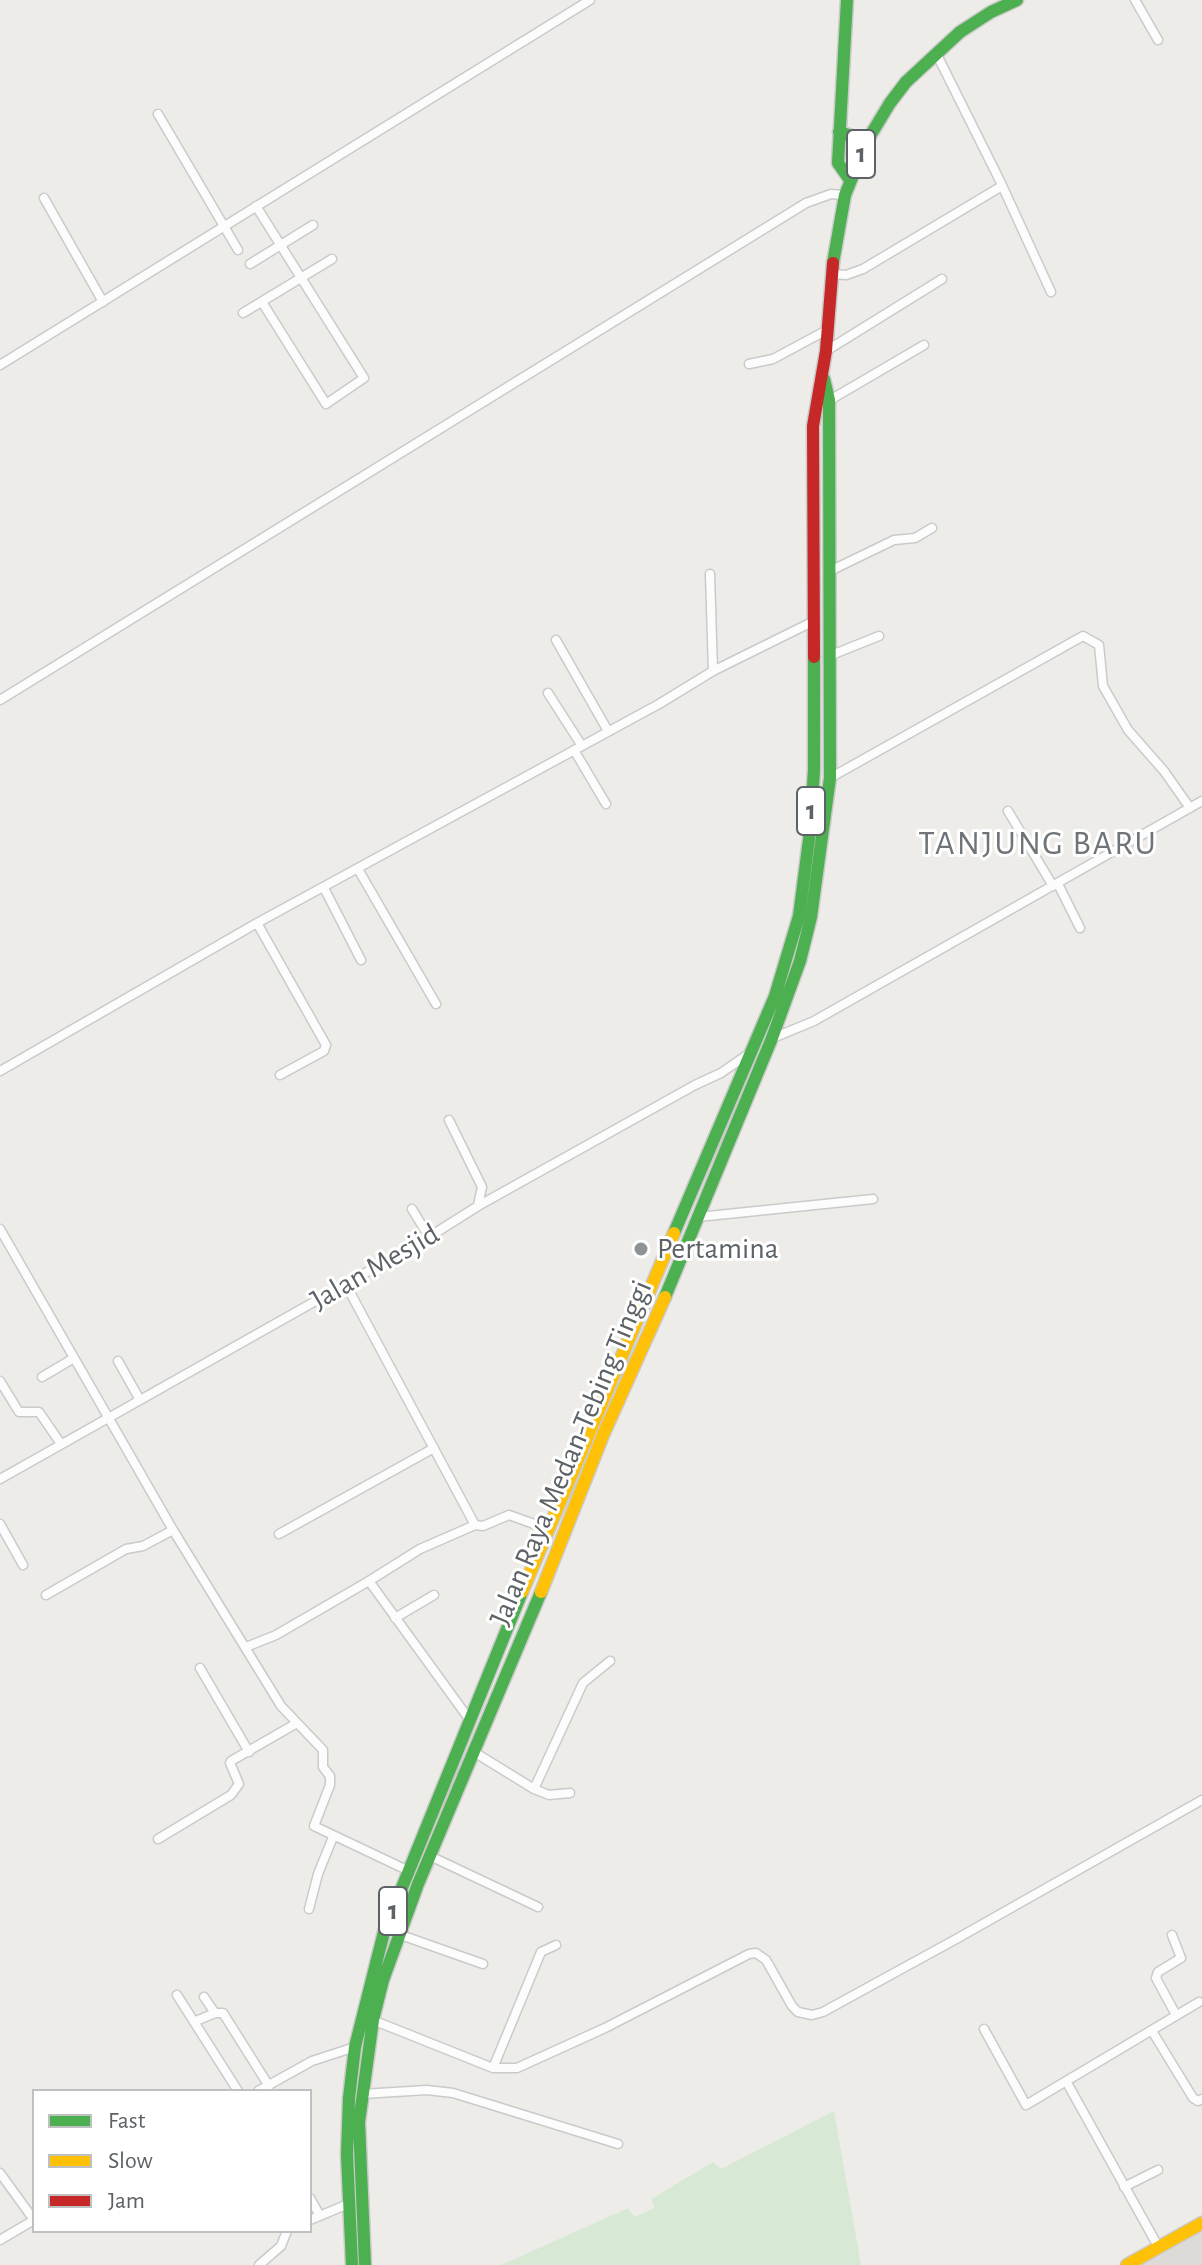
<!DOCTYPE html>
<style>
body{margin:0}
#map{position:relative;width:1202px;height:2265px;overflow:hidden;background:#edece8;font-family:"Alegreya Sans",sans-serif}
canvas{display:block}
.legend{position:absolute;left:32px;top:2089px;width:280px;height:144px;box-sizing:border-box;background:#fff;border:2px solid #bec0c2;margin:0;padding:10px 14px;list-style:none;font-size:24px;color:#5d6266}
.legend li{display:flex;align-items:center;gap:16px;height:40px}
.legend b{width:40px;border:2px solid #bec0c2}
</style>
<div id="map">
<canvas width="1202" height="2265"></canvas>
<ul class="legend">
<li><b style="height:10px;background:#4caf50"></b>Fast</li>
<li><b style="height:10px;background:#ffc107"></b>Slow</li>
<li><b style="height:10px;background:#c62828"></b>Jam</li>
</ul>
</div>
<script>
const g = document.querySelector('canvas').getContext('2d');
g.lineJoin = 'round';
function fill(path, color) {
  g.fillStyle = color;
  g.fill(path, 'evenodd');
}
function shape(rows) {
  const path = new Path2D();
  for (const r of rows) {
    path.moveTo(r[0], r[1]);
    for (let i = 2; i < r.length; i += 2) path.lineTo(r[i], r[i + 1]);
  }
  return path;
}
function trace(path, color, width, dash) {
  g.strokeStyle = color;
  g.lineWidth = width;
  g.lineCap = dash ? 'butt' : 'round';
  g.setLineDash(dash || []);
  g.stroke(path);
}
function write(font, color, halo, rows, align = 'center') {
  g.font = font + ' "Alegreya Sans",sans-serif';
  g.lineWidth = 6;
  g.setLineDash([]);
  g.textBaseline = 'middle';
  g.strokeStyle = halo;
  g.fillStyle = color;
  for (const [text, x, y, turn = 0] of rows) {
    g.save();
    g.translate(x, y);
    g.rotate((+turn || 0) * Math.PI / 180);
    g.textAlign = isNaN(turn) ? turn : align;
    if (halo) g.strokeText(text, 0, 0);
    g.fillText(text, 0, 0);
    g.restore();
  }
}
fill(shape([
 [1202,2226,1202,2265,1137,2265]
]), '#dddbd8');
fill(shape([
 [834,2111,861,2265,501,2265,628,2208,634,2217,655,2208,651,2199,713,2162,721,2169]
]), '#d7e9d4');
const street = shape([
 [1135,0,1158,40],
 [936,53,1000,181,1051,292],
 [158,114,238,250],
 [44,198,103,302],
 [256,206,364,378,326,404,262,302],
 [250,264,313,225],
 [832,274,846,275,863,269,1002,186],
 [243,313,332,259],
 [826,351,942,279],
 [749,364,773,359,827,330],
 [0,365,590,0],
 [830,400,924,345],
 [830,571,894,540,915,538,932,528],
 [710,574,713,671],
 [556,640,608,731],
 [829,656,879,636],
 [548,693,582,746],
 [0,700,806,203,831,194,844,195],
 [574,750,606,804],
 [830,778,1083,636,1099,645,1103,686,1128,730,1164,771,1190,808],
 [1008,811,1053,886],
 [358,869,436,1004],
 [1058,884,1080,928],
 [324,888,361,960],
 [257,923,326,1045,324,1051,280,1075],
 [773,1038,814,1021,1202,801],
 [0,1071,257,923,659,704,713,671,812,622],
 [449,1120,482,1187,478,1205],
 [412,1209,429,1237],
 [698,1217,873,1199],
 [0,1229,173,1530,281,1706,323,1750,323,1767,330,1776,330,1785,314,1826,409,1871],
 [345,1283,475,1525],
 [118,1361,140,1400],
 [42,1377,74,1358],
 [0,1381,19,1412,39,1412,61,1444],
 [0,1479,429,1237,478,1206,695,1085,721,1073,747,1055],
 [0,1524,23,1565],
 [279,1534,434,1448],
 [369,1581,420,1549,475,1525,483,1526,509,1515,548,1529],
 [46,1595,126,1549,143,1546,173,1530],
 [395,1618,434,1595],
 [246,1647,276,1635,369,1581,469,1719],
 [200,1668,249,1752],
 [474,1752,534,1789,583,1683,610,1661],
 [534,1789,549,1795,570,1793],
 [158,1839,231,1795,239,1784,230,1763,231,1761,297,1723],
 [430,1856,538,1907],
 [309,1909,318,1874,333,1837],
 [398,1934,483,1964],
 [1172,1935,1181,1958,1158,1972,1156,1978,1176,2015],
 [177,1995,238,2091],
 [204,1997,215,2013],
 [370,2019,493,2068,517,2068,605,2028,749,1954,756,1953,766,1960,792,2006,798,2012,812,2015,823,2012,958,1938,1202,1800],
 [196,2021,215,2013,223,2013,269,2086],
 [984,2029,1026,2105,1199,2002],
 [1152,2031,1193,2098,1198,2101,1202,2099],
 [493,2068,541,1952,556,1945],
 [1066,2081,1159,2248],
 [258,2091,312,2061,355,2047],
 [362,2094,427,2090,453,2093,618,2144],
 [0,2173,34,2220,0,2240],
 [1124,2187,1158,2170],
 [310,2198,320,2216],
 [310,2220,348,2204],
 [259,2265,281,2246,287,2231]
]);
const fast = shape([
 [847,0,838,163,850,180],
 [839,132,867,141],
 [833,263,845,195,867,141,890,103,906,82,960,32,991,12,1017,0],
 [674,1233,775,996,799,916,810,832,814,770,814,657],
 [665,1297,772,1038,800,961,811,917,830,778,829,400,824,379],
 [352,2265,347,2155,349,2098,355,2047,384,1932,522,1592],
 [365,2265,359,2122,373,2020,383,1980,418,1884,541,1592]
]);
const slow = shape([
 [522,1592,674,1233],
 [541,1592,603,1435,665,1297],
 [1127,2265,1202,2223]
]);
const jam = shape([
 [814,657,813,426,826,351,833,263]
]);
trace(street, '#c9cbca', 11);
trace(fast, '#c9cac9', 15);
trace(slow, '#c9cac9', 15);
trace(jam, '#c9cac9', 15);
trace(street, '#fcfcfc', 8);
trace(fast, '#4caf50', 12);
trace(slow, '#ffc107', 12);
trace(jam, '#c62828', 12);
for (const [x, y, r, color] of [
 [641,1249,8,"#8f9294"]
]) {
  const dot = new Path2D();
  dot.arc(x, y, r, 0, 2 * Math.PI);
  g.fillStyle = color;
  g.fill(dot);
  trace(dot, '#fff', 3);
}
for (const [x, y, w] of [
 [861,154,28],
 [811,811,28],
 [393,1911,28]
]) {
  const box = new Path2D();
  box.roundRect(x - w / 2, y - 24, w, 48, 6);
  g.fillStyle = '#fff';
  g.fill(box);
  trace(box, '#5d6266', 2);
}
write('bold 28px', '#5d6266', null, [
 ["1",861,154],
 ["1",811,811],
 ["1",393,1911]
]);
write('30px', '#5d6266', '#fff', [
 ["Pertamina",657,1249]
], 'left');
write('30px', '#5d6266', '#fff', [
 ["Jalan Mesjid",375,1267,-30],
 ["Jalan Raya Medan-Tebing Tinggi",571,1453,-67]
]);
g.letterSpacing = '2px';
write('34px', '#6e7478', '#fff', [
 ["TANJUNG BARU",1038,844]
]);
g.letterSpacing = '0px';
</script>
